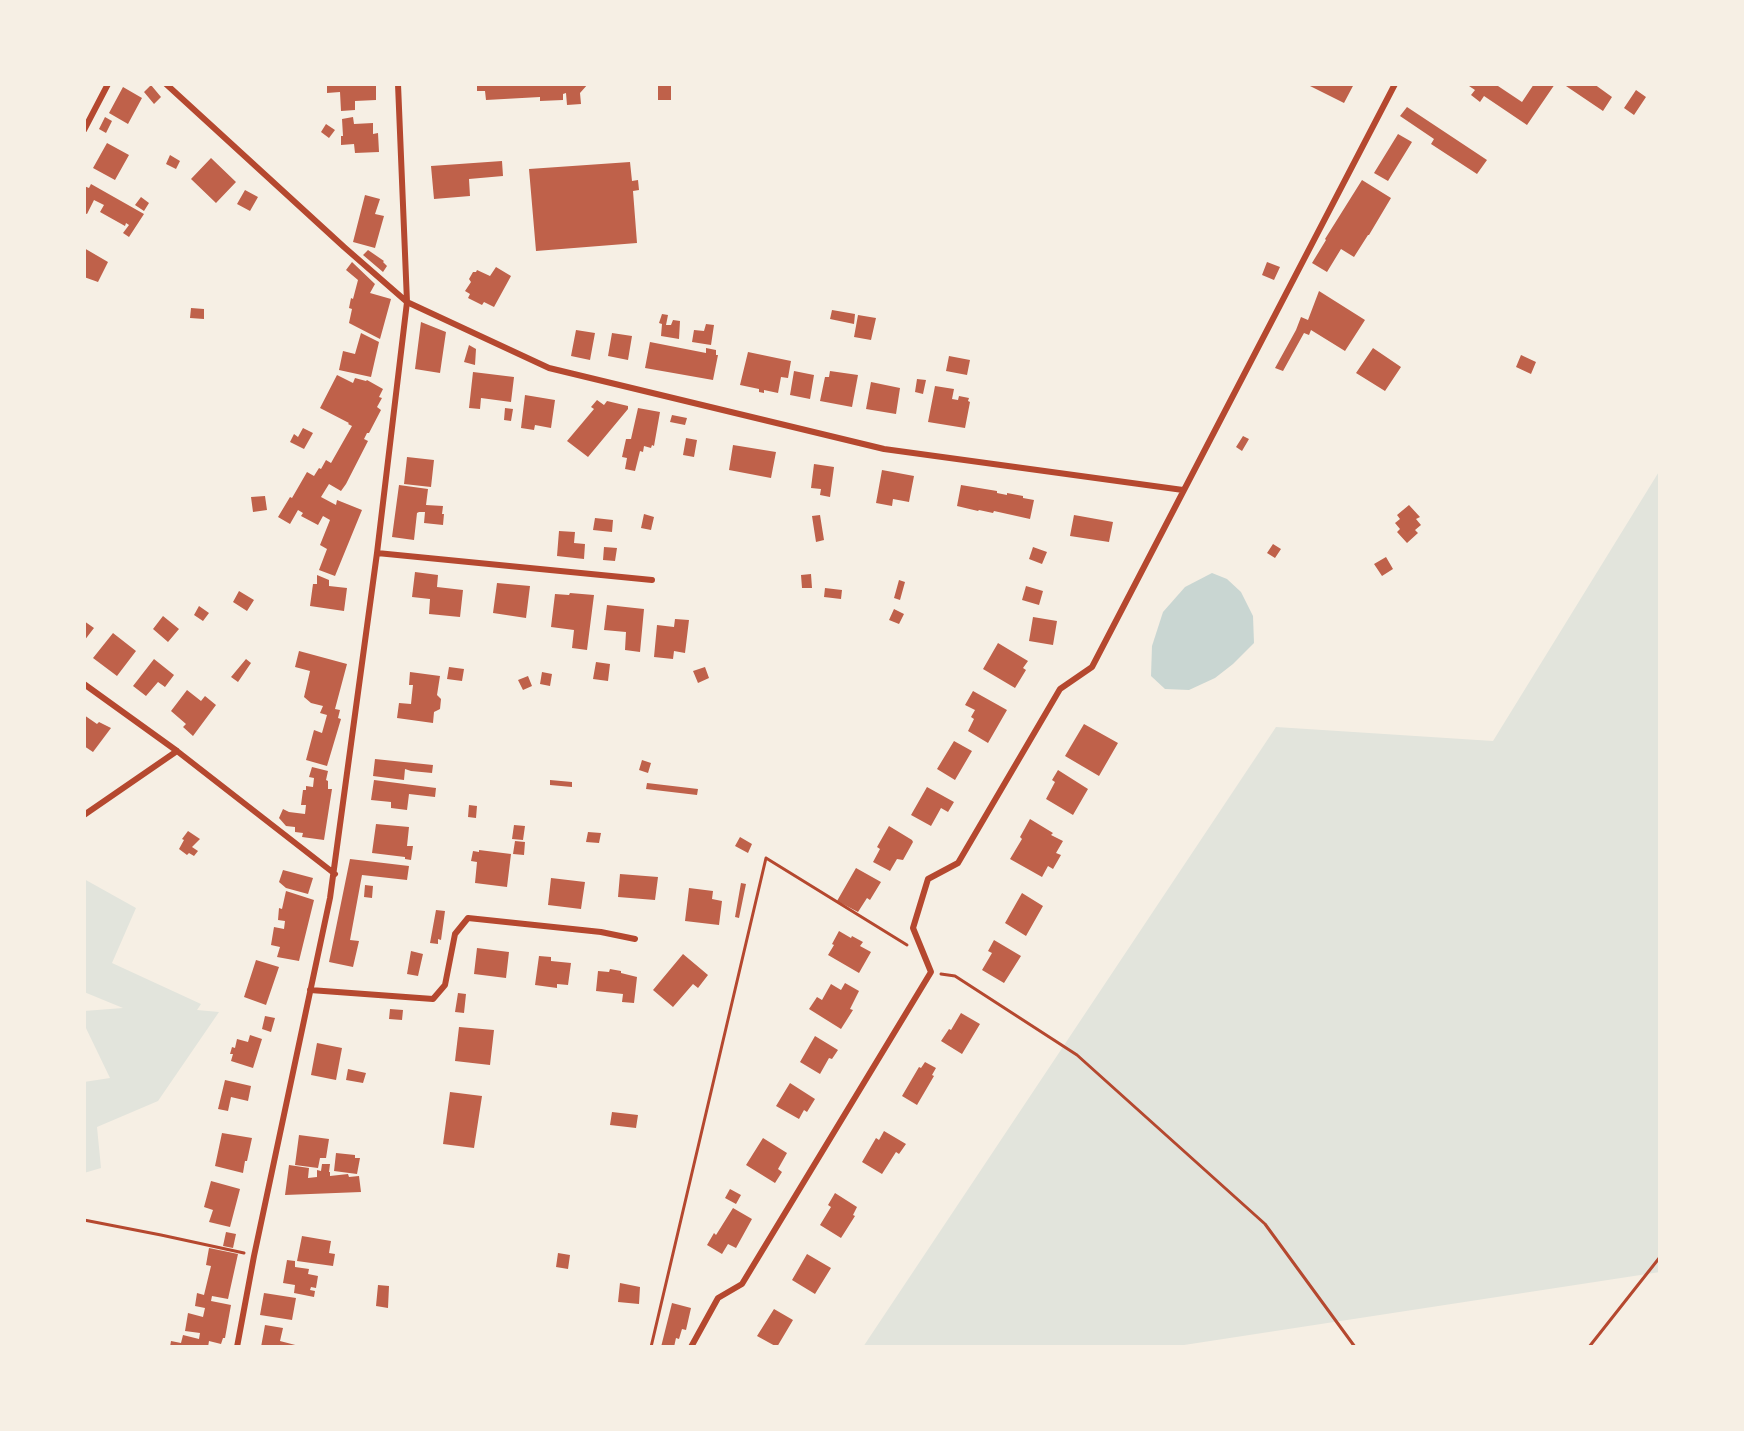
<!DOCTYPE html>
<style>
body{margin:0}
#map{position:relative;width:1744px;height:1431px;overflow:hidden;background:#f6efe4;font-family:Rubik,sans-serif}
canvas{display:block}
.frame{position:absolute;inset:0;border:86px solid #f6efe4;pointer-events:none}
</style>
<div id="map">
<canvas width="1744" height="1431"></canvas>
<div class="frame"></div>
</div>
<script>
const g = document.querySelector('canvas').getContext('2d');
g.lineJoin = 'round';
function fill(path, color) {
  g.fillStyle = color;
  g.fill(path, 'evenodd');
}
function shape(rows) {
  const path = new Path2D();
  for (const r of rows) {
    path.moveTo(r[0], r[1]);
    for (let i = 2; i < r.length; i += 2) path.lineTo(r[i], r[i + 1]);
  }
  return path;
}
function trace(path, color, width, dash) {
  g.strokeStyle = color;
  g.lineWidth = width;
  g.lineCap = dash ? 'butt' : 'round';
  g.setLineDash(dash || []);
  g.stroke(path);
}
fill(shape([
 [1660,470,1660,1272,1171,1347,863,1347,1276,727,1493,741],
 [84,879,136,908,112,963,201,1004,197,1010,219,1012,158,1101,97,1127,101,1168,84,1173,84,1082,110,1078,84,1024,84,1011,123,1008,84,992]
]), '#e2e4dc');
fill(shape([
 [1212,573,1227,579,1241,592,1253,616,1254,643,1233,664,1215,678,1189,690,1165,689,1151,676,1152,646,1163,612,1185,587]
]), '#c9d6d2');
fill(shape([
 [327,84,376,84,376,100,355,101,355,110,341,111,340,92,327,93],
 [477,84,588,84,580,93,581,104,567,105,566,93,563,94,563,100,540,101,540,97,486,100,485,91,477,91],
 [658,84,671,84,671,100,658,100],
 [1306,84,1354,84,1344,103],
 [1466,84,1495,84,1522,102,1534,84,1555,84,1527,125,1484,96,1480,102,1471,95,1475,90],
 [1563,84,1594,84,1612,97,1603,111],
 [151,85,161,97,154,104,144,92],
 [123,87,142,98,128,124,109,113],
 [1636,90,1646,97,1634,115,1624,108],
 [1407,107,1487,160,1477,174,1431,144,1434,139,1400,116],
 [105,117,112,121,106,133,99,129],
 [353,117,354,124,373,123,373,134,378,133,379,152,355,153,354,144,341,145,341,136,343,136,342,119],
 [326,124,335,130,329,138,321,132],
 [1398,134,1412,142,1388,181,1374,173],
 [107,143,129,155,115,180,93,168],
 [170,155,180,161,176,169,166,164],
 [211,158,236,182,216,203,191,179],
 [502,161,503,176,469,179,470,196,434,199,431,166],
 [630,162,632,181,638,180,639,190,633,191,637,243,536,251,529,169],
 [1362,180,1391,198,1369,235,1368,235,1354,257,1341,249,1327,272,1312,263,1326,240,1325,239],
 [91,184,144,214,129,237,123,233,129,225,126,223,125,226,100,212,104,205,94,200,87,214,84,213,84,186,89,188],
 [245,190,258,197,250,211,237,204],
 [365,195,380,199,375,214,384,216,375,248,353,242],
 [141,197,149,203,144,211,135,205],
 [84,248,108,262,98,282,84,277],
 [368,250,384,261,383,262,387,266,383,272,363,255],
 [352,262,375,284,370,293,391,299,380,339,349,323,352,309,349,308,351,298,353,299,358,280,346,270],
 [1267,262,1280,267,1274,280,1262,275],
 [496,267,511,276,494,307,484,302,482,305,468,298,470,294,465,291,471,282,469,279,473,272,476,272,477,270,490,276],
 [1319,291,1365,320,1345,351,1311,330,1309,335,1304,333,1283,371,1275,368,1296,330,1301,317,1308,320],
 [191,308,204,309,204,319,190,318],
 [832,310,855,314,854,324,830,319],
 [662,314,668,315,666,325,671,325,673,320,680,321,679,339,661,336,662,324,659,323],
 [858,315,876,318,871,340,854,337],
 [421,322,446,332,440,373,415,369],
 [706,324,714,325,711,345,692,342,694,330,704,331],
 [576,330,595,333,590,360,571,356],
 [361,333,379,342,371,377,339,370,343,351,355,354],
 [612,333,632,336,628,360,608,356],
 [650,342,706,353,706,348,716,350,716,355,718,355,713,380,645,368],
 [469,345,476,349,475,365,464,362],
 [1373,348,1401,367,1385,391,1356,373],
 [748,352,791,361,788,378,781,377,778,393,764,390,764,393,759,392,759,389,740,385],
 [1521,355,1536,362,1531,374,1516,367],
 [949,356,970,360,967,375,946,371],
 [794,371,814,375,810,399,790,395],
 [830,371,858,375,852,407,820,401,825,377,829,377],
 [473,372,514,377,511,402,481,398,480,409,469,408],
 [337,375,353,383,355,378,366,381,367,380,383,389,379,397,382,398,377,407,381,410,369,433,367,433,364,439,368,441,346,484,341,491,329,484,321,497,336,505,337,500,362,510,335,576,319,570,327,549,320,545,330,520,323,516,318,525,301,516,303,513,298,510,290,524,278,517,290,497,292,498,307,472,314,476,319,468,321,469,326,460,331,463,352,426,348,424,349,423,320,408],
 [917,379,926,380,923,394,915,392],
 [871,382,900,388,896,414,866,409],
 [935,386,954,389,952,399,958,400,959,396,969,398,968,401,970,402,965,428,928,422],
 [525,395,555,400,551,428,535,425,534,430,521,428],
 [597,400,604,405,607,401,628,406,628,409,588,457,567,441,594,409,591,407],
 [505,408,513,409,511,421,504,420],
 [638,408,660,412,654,446,652,445,651,448,644,446,643,452,640,451,635,471,625,469,627,458,622,457,626,439,631,439],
 [672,415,687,418,685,425,670,422],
 [303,428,313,433,304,449,290,442,294,434,298,437],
 [1243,436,1249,439,1242,451,1236,447],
 [686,438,697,440,694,457,683,455],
 [733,445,776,452,771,478,729,470],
 [407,457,434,460,431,487,404,484],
 [814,464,834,467,830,497,820,495,821,489,811,488],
 [882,470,914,476,909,502,893,499,892,506,876,503],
 [399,485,428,489,426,505,443,506,442,514,444,514,443,525,424,523,425,512,419,512,417,513,414,540,392,537],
 [961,485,997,491,997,493,1007,495,1007,493,1023,496,1023,498,1034,500,1030,519,994,511,993,513,979,510,978,511,957,506],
 [265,496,267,510,253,512,251,497],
 [1409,505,1420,517,1416,519,1421,525,1415,530,1418,533,1407,543,1397,532,1400,529,1395,523,1400,519,1397,515],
 [644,514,654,517,651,530,641,528],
 [820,515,824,540,816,542,812,516],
 [1074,515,1113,522,1109,542,1070,536],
 [595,518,613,520,612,532,593,530],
 [559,531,575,532,574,543,585,544,584,559,557,556],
 [1273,544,1281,549,1275,558,1267,553],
 [604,547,617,548,615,561,603,560],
 [1033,547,1047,552,1042,564,1029,559],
 [1386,557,1393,569,1382,576,1374,564],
 [415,572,438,575,437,587,463,590,460,617,429,614,430,599,412,597],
 [811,574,812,588,802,588,801,575],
 [317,575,329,580,329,586,347,588,344,611,310,606,313,584,317,584],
 [899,580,905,582,900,600,894,598],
 [497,583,530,586,526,618,493,613],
 [1026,586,1043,591,1039,605,1022,600],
 [825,588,842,590,841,599,824,597],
 [239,591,254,600,247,611,233,602],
 [570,593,594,595,587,650,572,648,574,630,551,627,555,594,569,595],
 [607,605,644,609,640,652,625,650,626,632,604,630],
 [199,606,209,613,203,621,194,615],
 [894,609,904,614,899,624,889,620],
 [163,616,179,629,168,642,153,629],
 [1033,617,1057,621,1053,645,1029,641],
 [675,619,689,620,685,653,674,651,673,659,654,657,657,625,674,627],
 [84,621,94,628,84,641],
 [113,633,136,651,117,676,93,658],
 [998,643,1028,661,1023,668,1026,670,1015,688,983,669],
 [299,651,347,664,335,709,340,710,338,718,341,719,327,766,306,760,314,730,322,733,327,715,320,713,323,706,311,703,304,697,310,671,295,667],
 [154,659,174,675,165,687,158,682,146,696,133,686],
 [246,659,251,663,238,682,231,677],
 [596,662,610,664,608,681,593,679],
 [449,667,464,669,462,681,447,679],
 [705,667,709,678,698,683,693,671],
 [410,672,440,676,437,695,441,699,440,709,434,712,433,723,397,718,399,703,411,704,413,685,409,685],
 [542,672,552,674,550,686,540,684],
 [528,676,532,686,523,690,518,680],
 [187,690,201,701,205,696,216,705,193,736,183,727,186,724,171,711],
 [973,691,1007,710,988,743,968,731,974,719,971,717,975,710,965,705],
 [84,715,97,724,99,722,111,728,93,752,84,746],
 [1084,724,1118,743,1099,776,1065,756],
 [954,741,972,751,955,780,937,769],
 [375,759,433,765,432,773,411,771,405,769,404,780,373,776],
 [642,760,651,763,648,773,639,770],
 [312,767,328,771,326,780,328,781,328,789,332,789,324,840,302,837,303,833,295,832,295,827,286,826,279,818,283,809,289,812,305,814,306,805,301,805,303,790,306,790,306,786,313,787,314,778,309,777],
 [1058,770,1088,789,1073,815,1046,799,1055,782,1052,780],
 [374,780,436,788,435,797,409,794,407,810,391,808,391,802,371,800],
 [550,780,572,782,572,787,550,785],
 [647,783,698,789,697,795,646,789],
 [927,787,954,802,948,812,941,808,931,826,911,815],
 [469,805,477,806,476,818,468,817],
 [1030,819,1053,833,1051,835,1063,841,1056,853,1061,855,1053,869,1048,866,1042,877,1010,859,1022,839,1020,837],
 [376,824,409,827,407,846,413,846,411,860,405,859,405,857,372,853],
 [514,825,525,826,523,840,512,839],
 [889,826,912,840,913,842,903,860,897,859,890,871,873,862,880,849,877,847],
 [188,831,200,839,192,847,198,851,194,856,189,853,187,855,179,849,184,840,182,839],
 [588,832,601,833,599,843,586,842],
 [740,837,752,844,748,853,735,846],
 [515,841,525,842,524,855,513,854],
 [479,850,511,854,507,887,475,883,477,862,471,861,473,851,479,852],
 [350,859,409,866,407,880,362,875,350,940,359,941,353,967,329,962],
 [856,868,881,882,870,900,867,898,858,912,837,901],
 [283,870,313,878,308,894,286,888,279,882],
 [620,874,658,877,655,900,618,897],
 [551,878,585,882,581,909,548,905],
 [741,883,746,884,739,918,735,917],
 [365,885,373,886,372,898,364,897],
 [689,888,713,891,712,899,722,901,719,925,685,921],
 [286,891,314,900,299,961,277,957,280,947,271,945,274,927,284,929,285,921,278,920,279,908,282,909],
 [1022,893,1043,906,1026,936,1005,923],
 [436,910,445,911,441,940,438,939,438,944,430,943],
 [839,931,851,938,852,936,863,942,860,946,871,952,859,973,828,955,834,945,832,944],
 [994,940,1021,956,1004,983,982,970,992,953,988,951],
 [477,948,509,952,506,978,474,974],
 [411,951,423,954,418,976,407,974],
 [683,954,708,975,698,988,693,984,673,1007,653,990],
 [539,956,551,957,551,961,571,963,568,985,557,984,557,988,535,985],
 [256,960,279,967,266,1005,244,997],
 [610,969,621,971,621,973,637,977,634,1003,622,1002,623,994,596,991,598,971,609,972],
 [845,983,859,991,850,1009,853,1010,841,1029,809,1009,817,997,822,1000,831,984,841,990],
 [458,993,466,994,464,1013,455,1012],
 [390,1009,403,1010,402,1020,389,1019],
 [961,1013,980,1024,962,1054,941,1041,949,1029,951,1030],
 [265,1016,275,1018,271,1032,262,1029],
 [459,1027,494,1030,490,1065,455,1061],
 [250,1035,262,1039,253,1068,231,1061,233,1054,230,1054,232,1047,235,1048,237,1039,248,1042],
 [815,1036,838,1050,832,1059,829,1058,820,1074,800,1062],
 [317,1043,342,1048,336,1080,311,1075],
 [925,1062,936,1068,932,1075,934,1076,917,1105,902,1096,919,1067,921,1068],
 [348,1069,366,1073,363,1083,346,1080],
 [225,1080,251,1086,248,1101,231,1097,228,1111,218,1109],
 [790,1083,815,1099,807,1112,804,1110,799,1119,776,1106],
 [450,1092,482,1096,474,1148,443,1144],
 [612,1112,638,1115,636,1128,610,1125],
 [884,1131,906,1144,899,1154,896,1152,882,1174,862,1162,876,1138,879,1140],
 [222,1133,252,1138,247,1161,245,1161,243,1173,215,1166],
 [299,1135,329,1139,326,1158,320,1158,318,1168,295,1165],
 [763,1138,787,1153,778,1169,782,1172,775,1183,746,1165],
 [336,1153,355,1155,355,1158,360,1158,357,1174,334,1171],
 [322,1164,330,1164,329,1172,330,1172,330,1176,348,1174,349,1177,359,1176,361,1192,285,1195,289,1165,309,1168,308,1178,317,1177,317,1170,321,1171],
 [211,1181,240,1189,230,1227,209,1222,213,1210,204,1207],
 [730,1189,741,1195,736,1204,725,1198],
 [835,1193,857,1207,853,1215,855,1216,841,1238,820,1225,831,1207,828,1205],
 [733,1208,752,1219,736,1248,728,1244,722,1254,707,1245,714,1233,716,1235],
 [226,1232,236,1234,233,1248,223,1246],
 [302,1236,331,1241,329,1253,335,1254,333,1266,297,1261],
 [209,1248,238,1254,228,1299,212,1296,211,1301,231,1305,225,1338,223,1338,221,1344,209,1341,208,1347,170,1347,171,1341,181,1343,183,1335,199,1339,200,1333,185,1331,188,1313,203,1317,205,1308,195,1306,197,1293,204,1295,211,1266,206,1265],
 [558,1253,570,1255,568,1269,556,1267],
 [807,1254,831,1268,815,1294,792,1280],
 [287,1260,295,1261,295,1267,309,1269,308,1274,318,1276,316,1288,311,1287,310,1290,315,1291,314,1297,294,1293,295,1285,283,1283],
 [620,1283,640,1287,639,1304,618,1302],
 [378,1285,389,1286,388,1308,376,1306],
 [264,1293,296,1298,292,1320,260,1315],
 [672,1303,691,1308,686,1330,682,1329,679,1339,676,1338,674,1347,661,1347],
 [774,1309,793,1320,777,1347,757,1336],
 [265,1325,283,1328,280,1341,303,1347,261,1347]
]), '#bf614a');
trace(shape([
 [941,974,955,976,1077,1055,1265,1224,1355,1347],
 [84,1220,161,1235,244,1253],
 [651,1347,766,858,907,945],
 [1589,1347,1660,1257]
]), '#b5482f', 3);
trace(shape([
 [166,84,344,247,407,302,549,368,884,449,1183,490],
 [84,130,108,84],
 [377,553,652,580],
 [84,684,177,751,335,874],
 [84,815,177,751],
 [310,990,433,999,445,985,455,934,468,918,601,932,635,939],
 [237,1347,254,1256,330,898,377,553,407,302,398,84],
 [691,1347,718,1298,742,1284,931,972,913,928,928,879,958,863,1060,689,1092,667,1395,84]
]), '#b5482f', 6);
</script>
